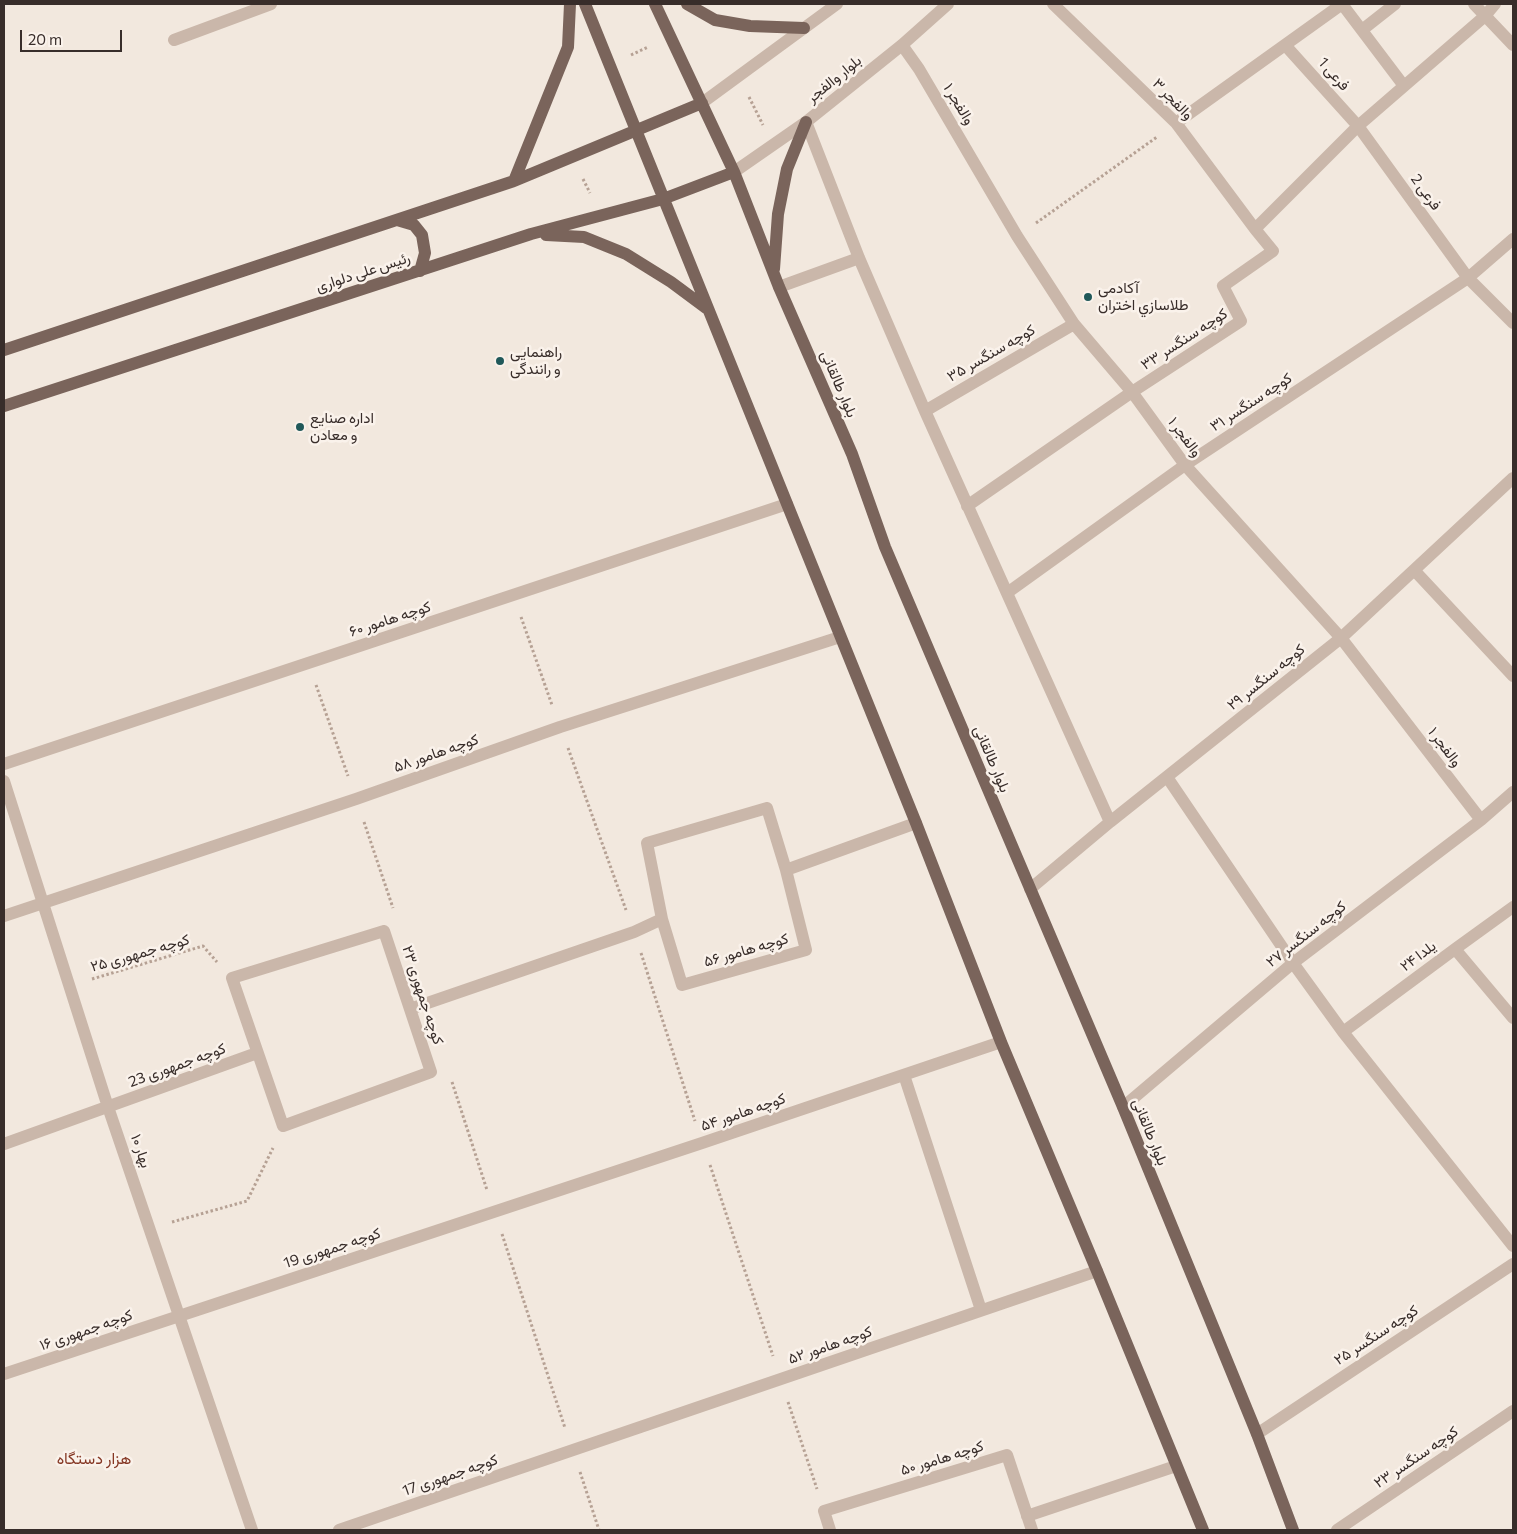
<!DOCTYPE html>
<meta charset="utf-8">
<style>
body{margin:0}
#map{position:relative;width:1517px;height:1534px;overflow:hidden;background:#f2e8de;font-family:Commissioner,sans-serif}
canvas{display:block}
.frame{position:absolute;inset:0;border:5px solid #382d2a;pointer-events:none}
.scale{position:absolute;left:20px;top:30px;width:102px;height:22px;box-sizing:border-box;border:2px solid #382d2a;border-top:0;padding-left:6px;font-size:15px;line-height:18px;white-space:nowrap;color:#382d2a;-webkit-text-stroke:4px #faf2eb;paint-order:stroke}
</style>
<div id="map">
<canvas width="1517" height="1534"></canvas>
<div class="frame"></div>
<div class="scale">20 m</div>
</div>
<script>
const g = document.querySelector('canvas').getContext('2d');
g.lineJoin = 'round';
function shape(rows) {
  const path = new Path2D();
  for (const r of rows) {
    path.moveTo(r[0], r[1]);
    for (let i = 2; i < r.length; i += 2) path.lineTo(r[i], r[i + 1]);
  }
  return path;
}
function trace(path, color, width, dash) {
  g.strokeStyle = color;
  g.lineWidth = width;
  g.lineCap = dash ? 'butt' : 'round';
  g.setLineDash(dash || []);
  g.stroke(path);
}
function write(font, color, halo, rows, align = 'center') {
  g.font = font + ' Commissioner,Vazirmatn,sans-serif';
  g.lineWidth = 5;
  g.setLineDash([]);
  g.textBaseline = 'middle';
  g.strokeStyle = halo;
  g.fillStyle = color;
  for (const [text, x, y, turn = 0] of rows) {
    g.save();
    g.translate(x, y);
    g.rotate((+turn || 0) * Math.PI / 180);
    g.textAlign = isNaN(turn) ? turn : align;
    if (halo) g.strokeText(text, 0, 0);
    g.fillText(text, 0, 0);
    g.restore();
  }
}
trace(shape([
 [631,55,648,47],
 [749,97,763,125],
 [583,179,590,193],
 [1036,223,1157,137],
 [521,617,552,705],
 [316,685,348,776],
 [568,748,626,910],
 [364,822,393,908],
 [641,953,695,1121],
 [92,979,203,946,217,962],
 [452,1082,487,1190],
 [710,1165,773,1356],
 [172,1222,247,1201,273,1148],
 [502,1234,565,1428],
 [788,1402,817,1489],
 [580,1472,599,1530]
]), '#b6a194', 3, [2.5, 2.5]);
trace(shape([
 [1342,4,1404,86],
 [1474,4,1513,45],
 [1362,30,1395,4],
 [174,40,271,4],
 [902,45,919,69,1017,236,1074,324,1132,392,1185,465,1341,638,1481,820],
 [1285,45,1358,126,1468,278,1513,323],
 [702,103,837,4],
 [806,122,859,258,925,411,1110,822],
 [1176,123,1342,4],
 [734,172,806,122,902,45,948,4],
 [1255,229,1358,126,1485,16,1495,4],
 [779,287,859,258],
 [925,411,1074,324],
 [967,506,1132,392,1241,321,1223,286,1273,251,1255,229,1176,123,1053,4],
 [1414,570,1513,676],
 [1007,593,1185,465,1468,278,1513,239],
 [4,764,787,504],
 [1167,777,1293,963,1343,1032,1513,1246],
 [4,781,108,1107,252,1530],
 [767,808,786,870,806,950,682,985,662,919,647,843,767,808],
 [786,870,916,823],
 [1030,889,1110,822,1341,638,1513,478],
 [4,916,356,799,560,727,840,637],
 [384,931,431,1072,283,1126,232,978,384,931],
 [1455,949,1513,1018],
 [410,1009,634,932,662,919],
 [1343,1032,1455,949,1513,907],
 [904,1075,981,1310],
 [1123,1107,1293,963,1481,820,1513,792],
 [4,1144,257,1053],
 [4,1374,702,1143,1001,1042],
 [1257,1434,1513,1264],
 [1027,1516,1176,1466],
 [339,1530,1097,1271],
 [830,1530,824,1511,1007,1455,1032,1530],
 [1337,1530,1513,1411]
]), '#cab7aa', 12);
trace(shape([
 [585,4,916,823,1001,1042,1097,1271,1203,1530],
 [655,4,734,172,779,287,852,454,885,547,1123,1107,1257,1434,1293,1530],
 [687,4,715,20,750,26,804,28],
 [514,181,568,47,570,4],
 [397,220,414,225,422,235,425,253,420,271],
 [546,235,584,237,626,254,671,282,706,308],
 [774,269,778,214,787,169,806,122],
 [4,350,514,181,702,103],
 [4,406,531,234,663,199,734,172]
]), '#7a645b', 12);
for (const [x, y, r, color] of [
 [1088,297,5,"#205859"],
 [500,361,5,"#205859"],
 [300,427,5,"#205859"]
]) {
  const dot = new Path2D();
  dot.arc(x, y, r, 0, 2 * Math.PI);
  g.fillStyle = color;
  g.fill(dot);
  trace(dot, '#faf2eb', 2);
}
write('15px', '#382d2a', '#faf2eb', [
 ["فرعی 1",1334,74,48],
 ["بلوار والفجر",834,79,-39],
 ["والفجر ۳",1173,99,46],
 ["والفجر ۱",959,104,59],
 ["فرعی 2",1426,192,54],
 ["رئیس علی دلواری",363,272,-18],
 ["کوچه سنگسر ۳۳",1184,339,-33],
 ["کوچه سنگسر ۳۵",991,353,-30],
 ["بلوار طالقانی",839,384,67],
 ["کوچه سنگسر ۳۱",1251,402,-33],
 ["والفجر ۱",1185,437,53],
 ["کوچه هامور ۶۰",390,619,-18],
 ["کوچه سنگسر ۲۹",1266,677,-39],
 ["والفجر ۱",1445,747,53],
 ["کوچه هامور ۵۸",436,753,-19],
 ["بلوار طالقانی",992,759,67],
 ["کوچه سنگسر ۲۷",1306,934,-38],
 ["کوچه هامور ۵۶",746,950,-16],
 ["کوچه جمهوری ۲۵",140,953,-16],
 ["یلدا ۲۴",1418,956,-37],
 ["کوچه جمهوری ۲۳",423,995,72],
 ["کوچه جمهوری 23",177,1065,-20],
 ["کوچه هامور ۵۴",743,1112,-19],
 ["بلوار طالقانی",1150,1132,68],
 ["بهار ۱۰",141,1151,71],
 ["کوچه جمهوری 19",332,1248,-18],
 ["کوچه جمهوری ۱۶",86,1330,-19],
 ["کوچه سنگسر ۲۵",1376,1335,-33],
 ["کوچه هامور ۵۲",830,1345,-19],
 ["کوچه سنگسر ۲۳",1416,1457,-34],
 ["کوچه هامور ۵۰",942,1458,-17],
 ["کوچه جمهوری 17",450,1475,-19]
]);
write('15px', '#382d2a', '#faf2eb', [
 ["آكادمى",1098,288],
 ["طلاسازي اختران",1098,305],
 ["راهنمایی",510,352],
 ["و رانندگی",510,369],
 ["اداره صنایع",310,418],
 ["و معادن",310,435]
], 'left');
write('16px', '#853724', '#faf2eb', [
 ["هزار دستگاه",94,1459]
]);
</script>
